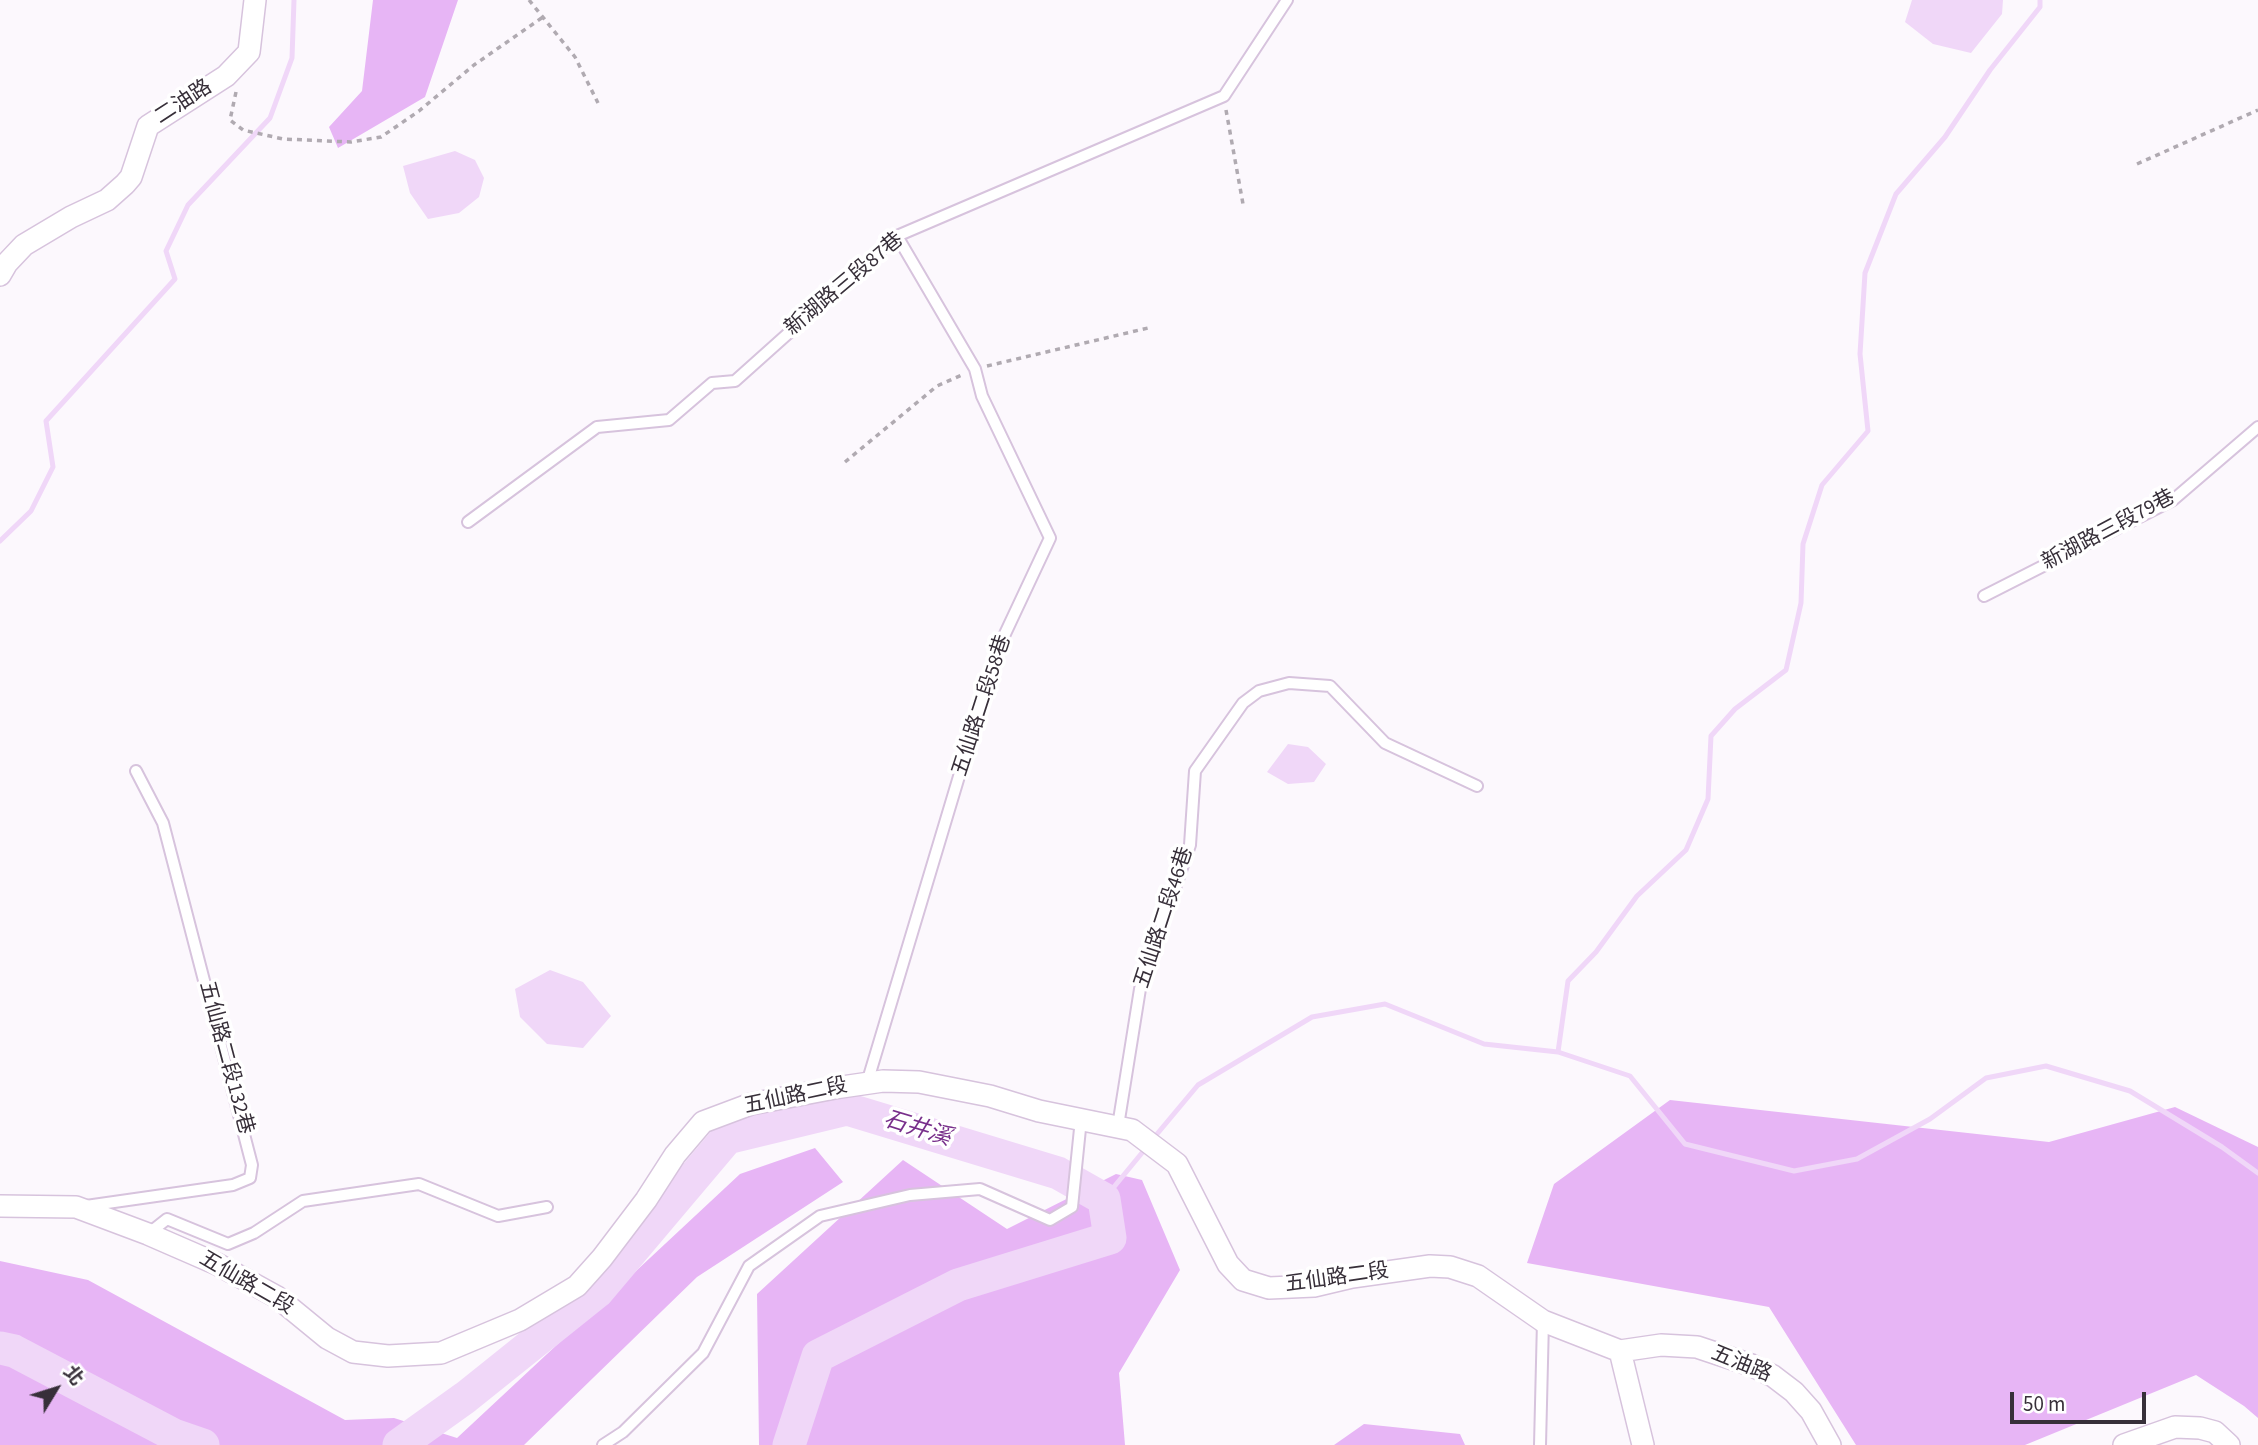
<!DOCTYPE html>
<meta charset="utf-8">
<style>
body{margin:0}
#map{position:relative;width:2258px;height:1445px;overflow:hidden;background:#fcf8fd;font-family:"Source Sans 3","Noto Sans TC",sans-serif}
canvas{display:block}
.north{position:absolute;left:21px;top:1354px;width:70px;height:70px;-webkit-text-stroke:5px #fff;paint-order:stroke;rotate:52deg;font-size:19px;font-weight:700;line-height:28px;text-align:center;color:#372f39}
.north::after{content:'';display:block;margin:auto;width:24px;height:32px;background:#372f39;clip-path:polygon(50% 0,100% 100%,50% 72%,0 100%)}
.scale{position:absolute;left:2010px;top:1392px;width:136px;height:32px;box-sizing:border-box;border:4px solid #372f39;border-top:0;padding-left:9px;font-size:21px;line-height:24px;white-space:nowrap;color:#372f39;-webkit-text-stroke:5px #fff;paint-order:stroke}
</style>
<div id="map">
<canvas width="2258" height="1445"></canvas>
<div class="north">北</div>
<div class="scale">50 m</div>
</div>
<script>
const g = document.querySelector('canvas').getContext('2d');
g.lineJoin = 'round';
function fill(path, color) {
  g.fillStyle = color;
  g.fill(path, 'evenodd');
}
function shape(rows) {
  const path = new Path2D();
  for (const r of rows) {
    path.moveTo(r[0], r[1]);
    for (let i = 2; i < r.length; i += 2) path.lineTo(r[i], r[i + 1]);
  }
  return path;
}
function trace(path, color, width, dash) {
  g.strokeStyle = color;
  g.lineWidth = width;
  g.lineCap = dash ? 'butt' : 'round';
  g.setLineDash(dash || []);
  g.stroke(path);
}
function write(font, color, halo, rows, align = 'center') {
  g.font = font + ' "Source Sans 3","Noto Sans TC",sans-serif';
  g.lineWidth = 7;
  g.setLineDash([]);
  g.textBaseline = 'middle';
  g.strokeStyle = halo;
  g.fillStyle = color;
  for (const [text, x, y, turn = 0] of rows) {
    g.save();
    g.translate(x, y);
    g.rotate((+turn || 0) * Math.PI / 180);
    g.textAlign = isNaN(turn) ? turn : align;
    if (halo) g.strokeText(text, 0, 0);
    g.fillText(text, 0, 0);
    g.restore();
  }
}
fill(shape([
 [373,0,458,0,425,97,338,148,329,127,362,91],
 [1670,1100,2049,1142,2175,1107,2258,1147,2258,1418,2244,1406,2196,1375,2025,1445,1856,1445,1769,1307,1527,1263,1554,1184],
 [815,1148,843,1182,697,1277,524,1445,0,1445,0,1261,88,1280,345,1420,394,1418,457,1438,740,1174],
 [903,1160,1007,1229,1116,1174,1142,1180,1180,1270,1119,1373,1125,1445,759,1445,757,1294],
 [1364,1424,1460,1434,1465,1445,1334,1445]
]), '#e7b5f5');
fill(shape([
 [1912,0,2003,0,2002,14,1971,53,1933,44,1905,22],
 [455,151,475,160,484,178,479,197,459,213,428,219,410,193,403,166],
 [1288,744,1308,747,1326,764,1314,782,1288,784,1267,772],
 [550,970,583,982,611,1016,583,1048,547,1044,520,1017,515,989]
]), '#f0d7f8');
trace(shape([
 [0,541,31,511,53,467,46,421,175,279,166,251,188,205,270,118,292,58,294,0],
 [1558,1052,1568,981,1596,952,1637,896,1686,850,1708,799,1711,736,1735,709,1786,670,1801,603,1803,544,1822,485,1868,431,1860,354,1865,273,1896,194,1945,137,1990,70,2040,7,2040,0],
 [1152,1140,1198,1085,1312,1017,1385,1004,1484,1044,1558,1052,1630,1076,1685,1144,1794,1171,1857,1159,1930,1119,1986,1078,2046,1066,2130,1091,2222,1147,2258,1173],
 [1104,1199,1146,1148]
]), '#f0d7f8', 5);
trace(shape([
 [0,1348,14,1351,174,1435,203,1445],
 [399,1445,466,1397,597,1292,727,1138,847,1109,1058,1173,1104,1199,1110,1238,958,1285,818,1356,789,1445]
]), '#f0d7f8', 33);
const lane = shape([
 [468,522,597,427,669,420,712,383,735,381,897,236,1224,96,1287,0],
 [1984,596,2173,500,2258,427],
 [867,1083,996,653,1050,538,982,396,975,369,897,236],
 [1118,1126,1140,989,1190,845,1195,771,1243,703,1259,691,1289,683,1330,686,1385,743,1477,786],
 [86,1206,233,1185,250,1178,252,1165,163,823,136,771],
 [148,1234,167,1219,228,1244,254,1233,303,1201,419,1184,498,1216,547,1207],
 [603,1445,623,1432,703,1353,749,1266,820,1216,910,1195,980,1189,1050,1220,1072,1207,1081,1119],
 [1540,1445,1543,1321]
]);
const street = shape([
 [0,275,7,263,24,245,71,217,107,200,125,184,131,177,148,126,226,76,249,52,255,0],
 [0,1206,76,1207,148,1234,217,1264,277,1297,327,1338,353,1352,388,1356,441,1353,520,1320,577,1286,602,1258,646,1200,675,1155,703,1122,751,1104,835,1088,883,1081,919,1082,990,1096,1039,1111,1132,1130,1177,1164,1228,1264,1243,1280,1269,1288,1314,1286,1352,1277,1430,1266,1450,1267,1478,1276,1543,1321,1620,1351,1661,1345,1697,1347,1751,1365,1773,1376,1794,1392,1811,1411,1830,1445],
 [1620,1351,1643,1445],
 [2124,1445,2175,1427,2200,1428,2215,1432,2229,1445]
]);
trace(lane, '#d7c3dd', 14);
trace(street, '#d7c3dd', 24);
trace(shape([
 [529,0,575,57,598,103],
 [236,92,230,120,243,130,283,139,351,142,381,137,419,111,474,65,543,17],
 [1226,110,1243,204],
 [2137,164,2258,110],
 [987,366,1148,328],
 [845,462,937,386,964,374]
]), '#b0aab1', 3.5, [5, 5]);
trace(lane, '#fff', 10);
trace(street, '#fff', 21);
write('21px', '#372f39', '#fff', [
 ["二油路",184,103,-33],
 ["新湖路三段87巷",845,285,-40],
 ["新湖路三段79巷",2109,531,-28],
 ["五仙路二段58巷",983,706,-72],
 ["五仙路二段46巷",1165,918,-72],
 ["五仙路二段132巷",225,1058,75],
 ["五仙路二段",796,1097,-12],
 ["五仙路二段",1337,1279,-8],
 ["五仙路二段",246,1284,30],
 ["五油路",1741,1365,22]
]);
write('italic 23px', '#782f8b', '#fff', [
 ["石井溪",917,1130,17]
]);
</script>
